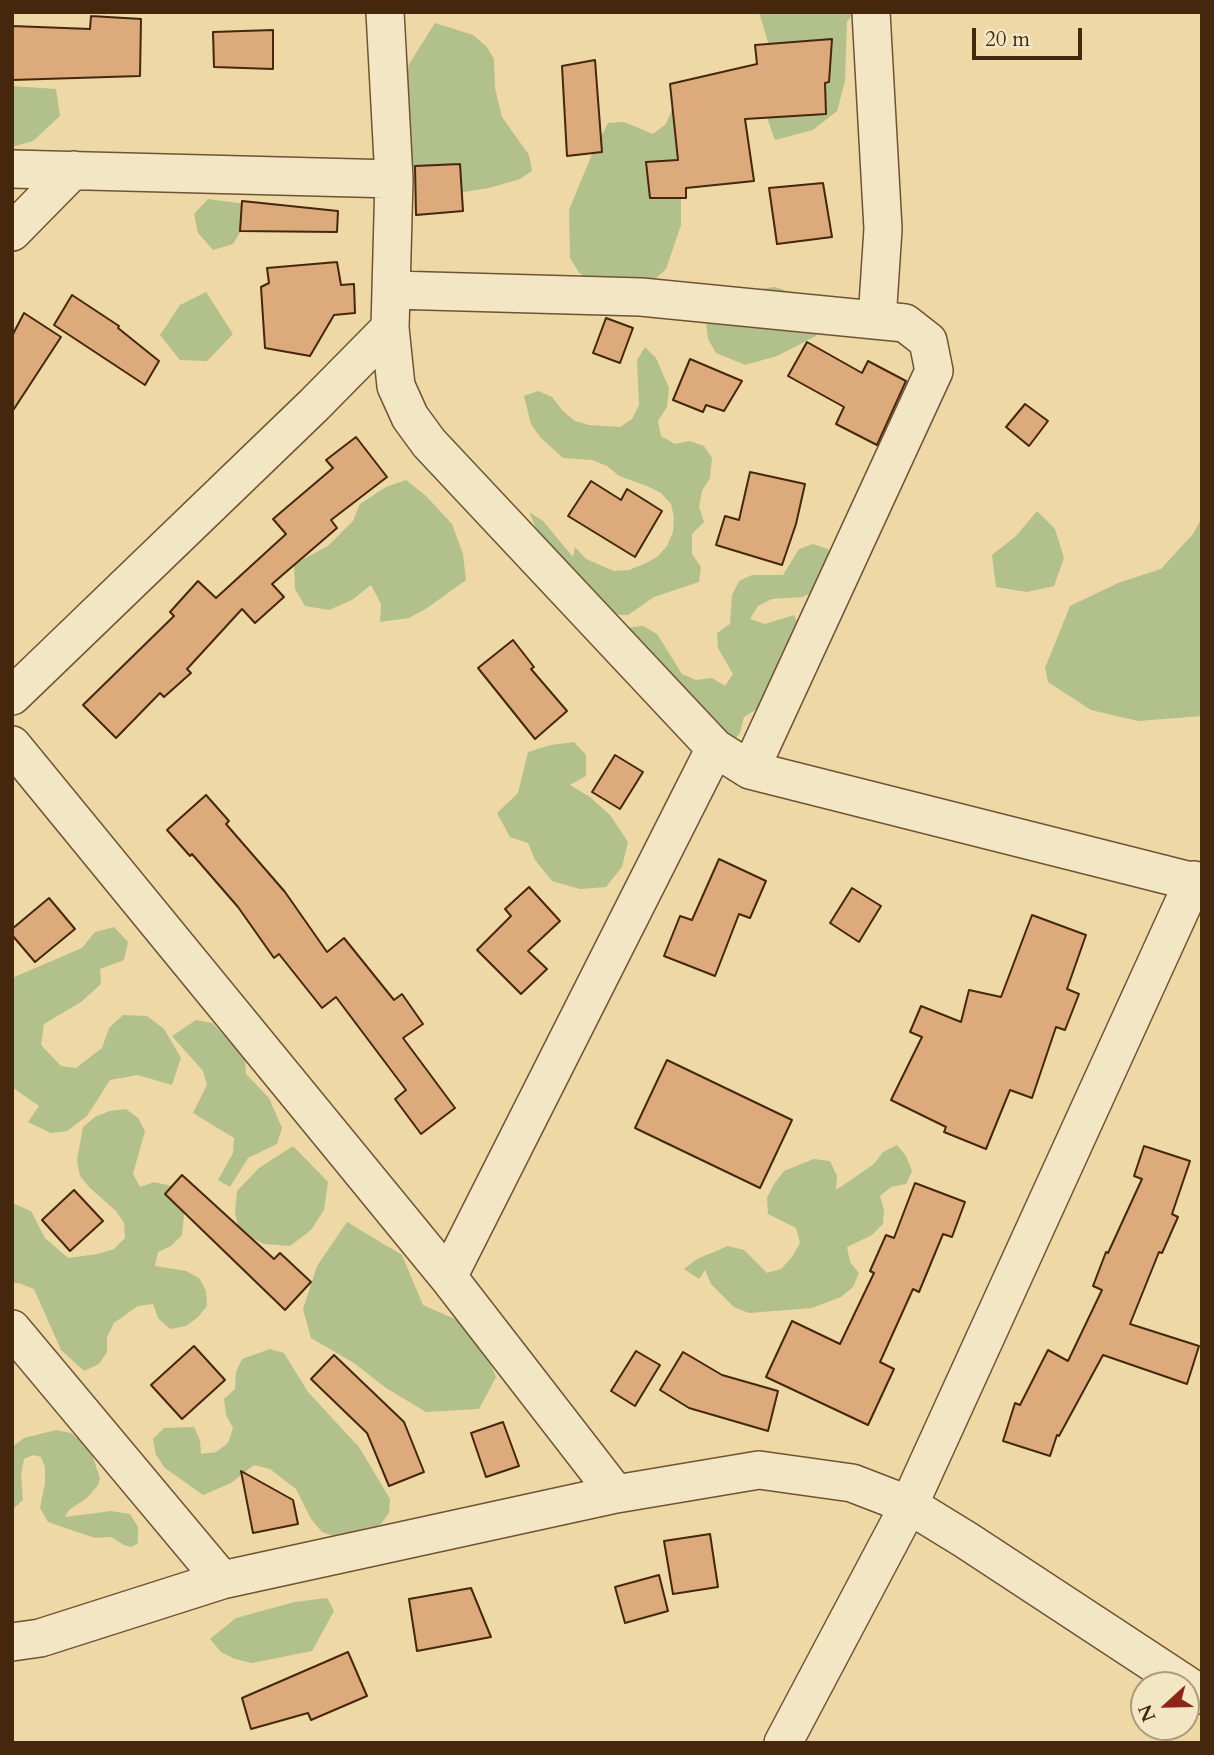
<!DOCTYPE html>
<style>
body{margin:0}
#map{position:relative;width:1214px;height:1755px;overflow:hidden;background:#edd8a6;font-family:Cardo,serif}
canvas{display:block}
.frame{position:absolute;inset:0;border:14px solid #45270d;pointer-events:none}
.north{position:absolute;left:1130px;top:1671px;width:70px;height:70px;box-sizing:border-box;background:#f3e6c5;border:2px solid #ad9a7b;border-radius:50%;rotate:248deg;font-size:19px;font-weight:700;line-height:28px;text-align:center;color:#45270d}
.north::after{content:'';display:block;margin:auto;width:24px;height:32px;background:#8f2418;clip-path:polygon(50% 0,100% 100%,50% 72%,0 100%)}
.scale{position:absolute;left:972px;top:28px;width:110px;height:32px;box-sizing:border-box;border:4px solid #45270d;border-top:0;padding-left:9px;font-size:21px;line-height:24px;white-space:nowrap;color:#45270d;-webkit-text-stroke:5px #f3e6c5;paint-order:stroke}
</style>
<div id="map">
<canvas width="1214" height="1755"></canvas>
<div class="frame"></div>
<div class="north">N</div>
<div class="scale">20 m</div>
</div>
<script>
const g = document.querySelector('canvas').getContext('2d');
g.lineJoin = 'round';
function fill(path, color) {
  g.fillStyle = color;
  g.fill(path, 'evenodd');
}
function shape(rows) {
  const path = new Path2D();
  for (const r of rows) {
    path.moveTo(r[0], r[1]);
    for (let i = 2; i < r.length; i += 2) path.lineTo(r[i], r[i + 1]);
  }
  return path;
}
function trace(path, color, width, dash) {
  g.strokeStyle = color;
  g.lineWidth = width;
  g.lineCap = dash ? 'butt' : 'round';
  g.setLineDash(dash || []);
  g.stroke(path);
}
fill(shape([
 [759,12,854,12,847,22,845,81,837,111,813,130,775,140,764,109,769,46],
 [435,23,473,35,486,46,494,59,495,88,502,117,529,155,532,171,520,179,489,188,458,193,423,185,413,168,404,135,406,69],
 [12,86,56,89,60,116,33,141,12,147],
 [681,97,746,109,745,125,705,172,681,191,681,225,666,269,654,280,590,283,578,271,570,258,569,210,592,154,608,123,624,122,653,134,666,124,672,109],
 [208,199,245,204,246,222,233,244,213,250,198,233,194,214],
 [775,287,805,297,820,320,816,336,777,356,745,365,716,353,708,339,704,305,742,291],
 [206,292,233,334,207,361,180,360,160,335,180,305],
 [645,347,656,358,669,388,667,407,658,421,661,436,675,444,690,441,704,446,712,458,710,478,702,491,699,507,704,522,692,534,692,554,701,567,699,582,654,597,628,615,597,614,541,539,529,512,543,521,573,557,575,547,586,559,614,571,629,570,644,564,657,557,667,546,673,532,674,517,671,504,661,493,647,486,619,476,607,466,592,460,563,458,540,437,531,424,524,396,538,391,552,397,563,411,575,421,589,425,620,427,632,419,639,405,637,360],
 [406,480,426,496,452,524,463,554,466,580,427,608,409,618,380,622,381,604,371,585,352,600,329,610,305,606,295,589,294,564,328,546,353,521,360,504,386,487],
 [1037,511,1055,529,1064,558,1054,586,1027,592,996,587,992,555,1016,536],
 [1202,517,1202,716,1138,721,1091,710,1048,682,1045,668,1070,606,1118,583,1161,569,1193,534],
 [813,544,828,549,832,564,816,591,802,597,772,599,758,606,750,619,765,624,794,615,801,629,797,644,769,682,767,696,757,709,744,717,740,733,730,745,622,628,643,626,657,634,682,674,696,680,712,678,725,686,733,674,718,648,717,633,730,624,732,595,739,581,752,575,783,575,799,549],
 [574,742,586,755,586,776,570,785,590,797,610,815,628,842,622,867,606,887,580,889,552,881,535,860,528,843,510,837,497,813,518,793,528,752,551,745],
 [114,927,128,942,124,960,100,969,101,984,81,1002,44,1024,41,1045,61,1066,76,1068,102,1048,109,1028,123,1015,147,1016,164,1029,181,1058,172,1085,138,1075,110,1080,87,1116,67,1131,51,1133,28,1122,39,1106,12,1087,12,978,82,948,95,932],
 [196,1020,212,1023,245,1057,246,1074,269,1098,282,1128,277,1144,248,1158,230,1187,218,1180,233,1153,234,1138,193,1113,207,1085,203,1071,172,1036],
 [126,1109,138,1118,145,1131,133,1174,140,1187,154,1182,184,1189,185,1205,182,1235,171,1246,158,1252,155,1266,186,1271,199,1278,206,1291,207,1306,198,1317,186,1326,170,1329,158,1318,153,1304,138,1306,114,1323,107,1337,107,1352,99,1364,84,1371,61,1350,34,1289,19,1283,12,1283,12,1203,31,1211,45,1238,68,1258,98,1254,114,1249,125,1238,124,1223,116,1211,90,1188,80,1176,77,1160,83,1127,95,1117,110,1111],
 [897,1145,906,1156,912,1171,906,1184,891,1187,880,1196,884,1210,883,1224,872,1235,847,1247,850,1262,859,1273,853,1287,841,1297,812,1308,749,1313,734,1307,711,1284,705,1270,699,1279,684,1269,697,1259,728,1246,744,1250,767,1273,781,1269,792,1257,800,1243,796,1228,768,1214,767,1198,774,1184,784,1171,814,1159,830,1161,837,1176,836,1190,874,1164,883,1152],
 [293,1146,328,1182,324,1210,311,1230,290,1246,264,1244,240,1232,235,1213,237,1191,259,1168],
 [347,1222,402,1255,423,1305,475,1328,496,1377,479,1409,426,1412,386,1388,354,1363,311,1338,303,1309,317,1266],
 [270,1349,284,1353,308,1392,359,1447,390,1499,389,1513,381,1524,368,1531,337,1537,322,1532,311,1519,296,1489,270,1469,254,1465,231,1483,203,1495,165,1468,156,1455,153,1439,164,1428,194,1427,200,1440,201,1454,216,1452,228,1443,233,1428,226,1415,224,1399,235,1389,236,1372,242,1359],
 [56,1430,71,1433,90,1449,100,1478,98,1485,88,1497,69,1510,65,1517,111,1511,130,1514,138,1527,138,1543,131,1547,124,1545,111,1537,95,1538,48,1522,40,1508,45,1483,45,1467,41,1457,33,1455,24,1459,21,1475,23,1500,12,1510,12,1447,24,1438],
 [327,1598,334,1611,312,1651,252,1663,235,1659,221,1652,210,1639,236,1618,295,1602]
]), '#b2c08b');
const building = shape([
 [91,16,141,19,140,76,12,80,12,26,90,29,91,16],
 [273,30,273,69,214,67,213,32,273,30],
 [832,39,829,82,825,83,826,114,745,119,754,181,686,188,686,198,650,198,646,162,678,160,670,84,757,64,755,45,832,39],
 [595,60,602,152,567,156,562,66,595,60],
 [460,164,463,211,416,215,415,166,460,164],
 [823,183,832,237,777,244,769,188,823,183],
 [242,201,338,211,337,232,240,231,242,201],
 [337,262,341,285,354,284,355,313,334,315,310,356,265,348,261,287,269,283,267,268,337,262],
 [72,295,119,326,118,328,159,361,145,385,54,325,72,295],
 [24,313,61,337,12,412,12,336,24,313],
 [606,318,633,328,620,363,593,353,606,318],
 [807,342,862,373,868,361,906,381,877,445,836,424,844,407,788,376,807,342],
 [690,359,742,381,724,411,706,405,703,412,673,400,690,359],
 [1025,404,1048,421,1029,446,1006,427,1025,404],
 [356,437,387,477,331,520,337,528,272,584,284,597,255,623,242,609,187,669,191,673,164,697,160,693,116,738,83,705,174,616,170,612,198,581,216,598,286,534,273,519,333,468,326,460,356,437],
 [750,472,805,484,796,524,782,565,716,545,725,516,739,520,750,472],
 [591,481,621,500,627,489,662,511,635,557,568,516,591,481],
 [513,640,534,667,531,669,567,711,535,739,478,668,513,640],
 [615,755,643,772,620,809,592,792,615,755],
 [206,795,229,821,226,824,285,892,327,952,344,938,394,1000,402,994,423,1024,403,1038,455,1108,421,1134,395,1099,406,1090,336,997,322,1008,279,954,274,958,238,907,192,854,190,856,167,830,206,795],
 [719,859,766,881,750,918,739,914,715,976,664,956,680,916,692,920,719,859],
 [529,887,560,921,528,951,547,969,521,994,477,950,511,916,505,909,529,887],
 [852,888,881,906,859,942,830,923,852,888],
 [49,898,75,929,35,962,12,935,12,929,49,898],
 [1032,915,1086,935,1067,989,1079,994,1065,1030,1056,1027,1032,1098,1010,1090,986,1149,944,1132,946,1127,891,1100,922,1037,910,1032,921,1006,961,1022,969,990,1001,997,1032,915],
 [667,1060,792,1120,760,1188,635,1128,667,1060],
 [1144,1146,1190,1161,1172,1214,1178,1217,1162,1253,1159,1252,1130,1324,1199,1346,1187,1384,1103,1355,1059,1436,1057,1435,1050,1456,1003,1441,1015,1403,1020,1405,1048,1350,1068,1361,1102,1290,1093,1286,1106,1252,1108,1253,1142,1179,1134,1176,1144,1146],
 [182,1175,274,1259,280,1253,311,1282,285,1310,165,1194,182,1175],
 [915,1183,965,1202,952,1237,943,1234,919,1292,913,1289,880,1362,894,1369,868,1425,766,1377,792,1321,840,1344,874,1273,870,1271,886,1235,894,1238,915,1183],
 [74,1190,103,1221,70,1251,42,1220,74,1190],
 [194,1346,225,1380,182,1419,151,1385,194,1346],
 [636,1351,660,1365,635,1406,611,1391,636,1351],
 [683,1352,722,1375,778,1391,768,1431,689,1408,660,1390,683,1352],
 [334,1355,404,1422,424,1472,389,1486,367,1433,311,1379,334,1355],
 [503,1422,519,1466,486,1477,471,1433,503,1422],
 [241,1471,293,1500,298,1524,253,1533,241,1471],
 [710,1534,718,1587,673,1594,664,1541,710,1534],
 [659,1575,668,1611,625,1623,615,1587,659,1575],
 [471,1588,491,1637,417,1651,409,1599,471,1588],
 [348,1652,367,1696,311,1720,308,1713,251,1729,242,1698,348,1652]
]);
fill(building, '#ddaa7b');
trace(building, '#45270d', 2);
const minor = shape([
 [385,12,394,179,390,328,396,386,410,417,429,443,715,748,750,770,1202,884],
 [871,12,883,229,877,320],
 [12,169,394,179],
 [12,232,73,170],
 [393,290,641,297,905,323,928,341,934,371,750,770],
 [12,696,314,405,390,328],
 [12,745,448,1277,616,1494],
 [448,1277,715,748],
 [12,1329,222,1580],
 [12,1642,40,1638,222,1580,616,1494,759,1470,852,1483,909,1505,966,1540,1202,1695],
 [783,1743,909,1505,1194,880]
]);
trace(minor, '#6f5333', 40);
trace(minor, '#f3e6c5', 37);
</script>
